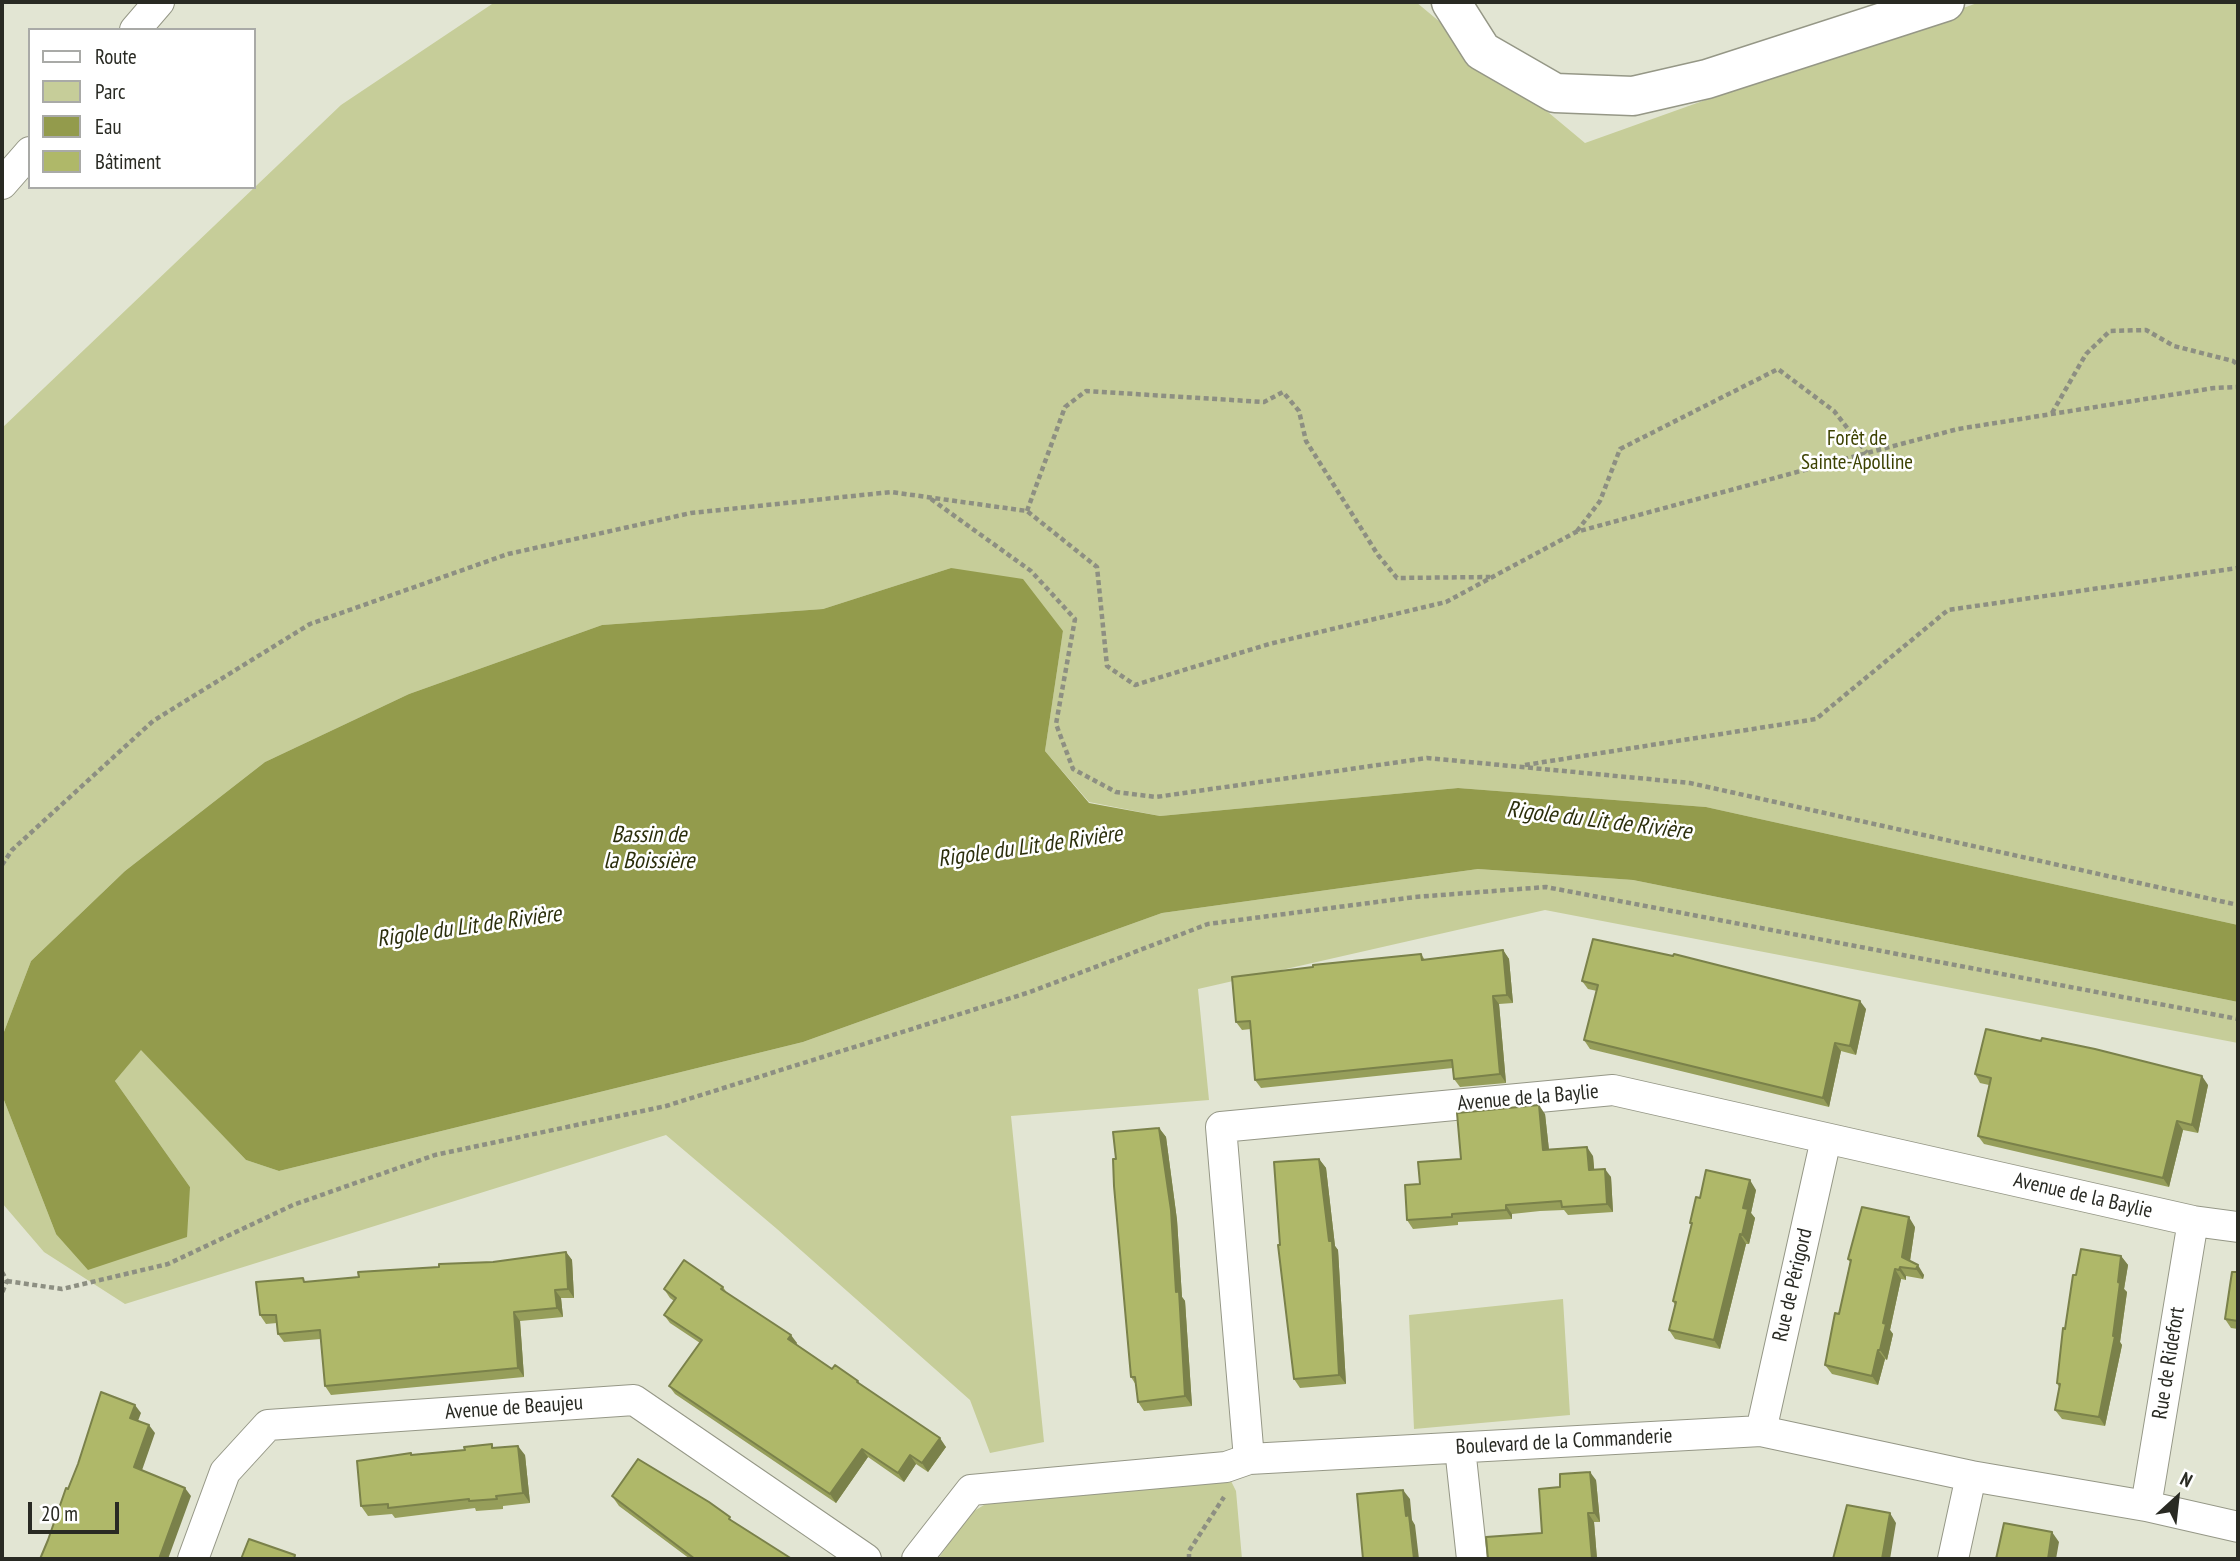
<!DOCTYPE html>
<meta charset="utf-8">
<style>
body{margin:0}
#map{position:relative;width:2240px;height:1561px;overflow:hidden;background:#e2e5d3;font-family:"PT Sans Narrow",sans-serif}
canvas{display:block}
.frame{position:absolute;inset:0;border:4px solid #292a23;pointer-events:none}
.legend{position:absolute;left:28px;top:28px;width:228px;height:161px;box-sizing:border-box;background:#fff;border:2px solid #a9aaa7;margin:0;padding:9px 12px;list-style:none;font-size:21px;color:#292a23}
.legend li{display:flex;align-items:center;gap:14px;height:35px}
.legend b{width:35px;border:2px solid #a9aaa7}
.north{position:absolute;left:2142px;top:1463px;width:70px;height:70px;-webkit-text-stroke:5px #fff;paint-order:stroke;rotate:27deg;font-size:19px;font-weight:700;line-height:28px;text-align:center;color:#292a23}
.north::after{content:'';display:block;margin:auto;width:24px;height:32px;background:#292a23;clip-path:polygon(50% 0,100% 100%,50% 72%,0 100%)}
.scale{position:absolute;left:28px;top:1502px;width:91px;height:32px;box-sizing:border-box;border:4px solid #292a23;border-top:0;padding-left:9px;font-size:21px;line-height:24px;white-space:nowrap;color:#292a23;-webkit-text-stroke:5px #fff;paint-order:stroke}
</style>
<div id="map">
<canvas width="2240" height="1561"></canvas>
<div class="frame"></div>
<ul class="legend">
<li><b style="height:9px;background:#fff"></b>Route</li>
<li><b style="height:19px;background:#c6cd99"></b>Parc</li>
<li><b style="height:19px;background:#939b4c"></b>Eau</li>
<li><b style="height:19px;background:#afb869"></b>Bâtiment</li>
</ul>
<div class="north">N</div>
<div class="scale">20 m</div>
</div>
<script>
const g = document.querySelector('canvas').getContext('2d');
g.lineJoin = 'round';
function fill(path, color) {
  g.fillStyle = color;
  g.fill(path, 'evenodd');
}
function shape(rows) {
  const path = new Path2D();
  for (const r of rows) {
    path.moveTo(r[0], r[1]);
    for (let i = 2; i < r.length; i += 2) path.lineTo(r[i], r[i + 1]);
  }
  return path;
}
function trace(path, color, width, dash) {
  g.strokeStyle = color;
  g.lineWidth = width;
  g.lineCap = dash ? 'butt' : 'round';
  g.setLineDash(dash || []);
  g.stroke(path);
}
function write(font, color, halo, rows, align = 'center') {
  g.font = font + ' "PT Sans Narrow",sans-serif';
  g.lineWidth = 5;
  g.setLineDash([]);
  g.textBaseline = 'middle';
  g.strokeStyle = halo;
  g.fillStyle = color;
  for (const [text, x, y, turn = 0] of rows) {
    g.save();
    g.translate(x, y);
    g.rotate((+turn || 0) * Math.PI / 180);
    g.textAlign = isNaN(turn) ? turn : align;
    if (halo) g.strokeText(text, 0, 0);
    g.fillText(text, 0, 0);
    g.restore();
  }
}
fill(shape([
 [495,2,1416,2,1585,143,1980,2,2238,2,2238,925,1706,807,1458,788,1160,816,1089,802,1045,751,1063,631,951,568,823,609,602,625,409,694,265,762,125,871,31,961,2,1037,2,428,341,105],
 [1478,869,1633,880,2238,1002,2238,1043,1545,910,1198,989,1209,1100,1011,1116,1044,1442,990,1453,970,1400,777,1229,666,1135,125,1304,44,1252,2,1203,2,1095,56,1234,190,1187,115,1081,141,1049,246,1160,279,1171,803,1042,1162,913],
 [1563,1299,1570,1415,1414,1429,1409,1315],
 [1229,1477,1236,1491,1242,1559,938,1559,969,1514,989,1502]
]), '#c6cd99');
fill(shape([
 [951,568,1023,579,1063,631,1045,751,1089,803,1160,816,1458,788,1706,807,2238,925,2238,1002,1633,880,1478,869,1162,913,803,1042,279,1171,246,1160,141,1050,115,1081,190,1187,187,1237,88,1270,56,1234,2,1095,2,1037,31,961,125,871,265,762,409,694,602,625,823,609]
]), '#939b4c');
const minor = shape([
 [135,30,159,2],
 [2,184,30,152],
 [1761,1431,1826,1139],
 [1460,1448,1472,1559],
 [1249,1459,1221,1127,1613,1090,2193,1221,2238,1227],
 [2146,1506,2193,1221],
 [193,1559,225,1472,268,1425,634,1400,866,1559],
 [917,1559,971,1490,1226,1467,1249,1459,1761,1431,1971,1476,2146,1506,2238,1527],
 [1953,1559,1971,1476]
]);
const secondary = shape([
 [1451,2,1482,51,1555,93,1633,96,1707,79,1945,2]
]);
trace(minor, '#959786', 32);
trace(secondary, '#959786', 41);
trace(shape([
 [2052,413,2086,354,2110,331,2146,330,2174,346,2233,361,2238,365],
 [931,499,1031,571,1075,619,1056,724,1073,769,1116,792,1156,797,1427,758,1690,783,2238,905],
 [1027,511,1065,407,1086,391,1264,402,1283,392,1299,411,1306,441,1378,555,1397,578,1490,577],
 [1577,531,1600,501,1620,449,1778,369,1834,411,1867,453],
 [1525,765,1816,719,1948,610,2238,568],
 [2,865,12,850,153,721,310,624,508,554,691,513,891,492,1027,511,1097,567,1107,666,1135,685,1269,644,1446,602,1576,532,1867,453,1958,429,2214,388,2238,387],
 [2,1272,7,1281,2,1293],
 [7,1281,62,1289,168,1264,293,1205,435,1155,666,1106,1030,992,1208,924,1415,897,1546,887,2238,1019],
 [1189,1559,1189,1551,1224,1497]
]), '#8d8f82', 4.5, [5, 3.5]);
trace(minor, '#fff', 30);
trace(secondary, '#fff', 38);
fill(shape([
 [1503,950,1509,959,1513,1003,1499,1004,1506,1083,1460,1087,1454,1079,1453,1068,1261,1088,1255,1080,1251,1029,1242,1030,1236,1022,1421,954,1425,960],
 [1582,981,1866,1009,1856,1055,1841,1051,1829,1107,1590,1049,1584,1040,1597,991,1588,989],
 [1975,1074,2208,1085,2198,1133,2183,1130,2169,1187,1984,1144,1978,1136,1989,1085,1980,1083],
 [1545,1114,1549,1150,1593,1156,1594,1169,1611,1177,1613,1212,1568,1215,1564,1210,1540,1211,1512,1214,1512,1219,1458,1222,1458,1225,1413,1229,1407,1220,1420,1184,1461,1159],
 [1159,1128,1166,1137,1177,1220,1182,1297,1185,1301,1192,1406,1144,1411,1138,1402,1136,1385,1131,1377,1116,1159],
 [1319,1159,1326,1168,1335,1246,1338,1250,1346,1384,1300,1388,1294,1379,1280,1245],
 [1756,1190,1751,1213,1755,1218,1749,1244,1746,1244,1720,1349,1675,1339,1669,1330,1675,1305,1673,1301,1692,1225,1690,1223,1700,1198],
 [1915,1227,1910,1261,1924,1275,1923,1279,1906,1276,1906,1280,1901,1279,1890,1330,1893,1334,1887,1360,1885,1359,1878,1385,1832,1374,1825,1365,1839,1314,1850,1262,1848,1259],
 [566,1252,572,1260,574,1298,561,1298,563,1317,520,1321,524,1377,331,1395,325,1386,321,1339,284,1342,278,1334,277,1323,266,1324,260,1315,306,1282,359,1277,493,1262],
 [2121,1256,2128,1265,2124,1289,2127,1292,2120,1342,2122,1345,2105,1426,2062,1419,2055,1410,2059,1387,2057,1383,2065,1329,2076,1275],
 [2238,1272,2238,1329,2231,1328,2225,1319],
 [723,1287,727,1293,797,1343,796,1344,832,1369,861,1385,946,1447,928,1472,916,1464,904,1482,868,1457,836,1503,675,1394,669,1386,700,1343,670,1323,664,1315,674,1301,670,1298,664,1289],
 [494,1448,525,1455,530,1503,503,1506,503,1509,476,1511,475,1508,395,1518,392,1514,368,1516,361,1506,411,1453,412,1455],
 [1596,1480,1600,1522,1594,1522,1597,1559,1542,1533,1560,1487],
 [612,1496,734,1522,792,1559,690,1559,619,1506]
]), '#969e5a');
fill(shape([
 [1503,950,1509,959,1513,1003,1507,995],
 [1493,996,1499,1004,1506,1083,1500,1074],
 [1860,1001,1866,1009,1856,1055,1850,1046],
 [1835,1043,1841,1051,1829,1107,1823,1098],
 [2202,1076,2208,1085,2198,1133,2192,1125],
 [1539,1105,1545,1114,1550,1159,1543,1150],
 [2177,1121,2183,1130,2169,1187,2163,1178],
 [1159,1128,1166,1137,1177,1220,1182,1297,1185,1301,1192,1406,1185,1396],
 [1587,1147,1593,1156,1595,1178,1589,1170],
 [1319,1159,1326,1168,1335,1246,1338,1250,1346,1384,1339,1375,1329,1241],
 [1605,1169,1611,1177,1613,1212,1607,1204],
 [1750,1180,1756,1190,1751,1213,1755,1218,1749,1244,1742,1235,1743,1208],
 [1506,1205,1512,1214,1512,1219,1506,1210],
 [1909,1217,1915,1227,1909,1267,1902,1257],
 [1740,1234,1746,1244,1720,1349,1714,1340],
 [566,1252,572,1260,574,1298,568,1289],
 [2121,1256,2128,1265,2124,1289,2127,1292,2120,1342,2122,1345,2105,1426,2099,1417],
 [1918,1265,1924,1275,1923,1279,1916,1269],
 [1900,1267,1906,1276,1906,1280,1899,1270],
 [1895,1269,1901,1279,1890,1330,1893,1334,1887,1360,1880,1350,1883,1323],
 [555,1290,561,1298,563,1317,557,1308],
 [514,1312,520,1321,524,1377,518,1368],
 [791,1335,797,1343,794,1348,788,1339],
 [1878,1350,1885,1359,1878,1385,1872,1376],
 [135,1405,141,1413,136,1426,130,1418],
 [149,1425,155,1433,140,1476,134,1467],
 [940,1438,946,1447,928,1472,922,1463],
 [518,1446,525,1455,530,1503,523,1493],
 [862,1449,868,1457,836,1503,830,1494],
 [910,1455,916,1464,904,1482,898,1473],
 [1590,1472,1596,1480,1600,1522,1594,1513],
 [185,1488,191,1496,168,1559,159,1559],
 [1403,1490,1410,1499,1412,1520,1415,1525,1419,1559,1414,1559,1406,1516],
 [1588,1513,1594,1522,1597,1559,1592,1559],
 [1890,1513,1896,1523,1890,1559,1882,1559],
 [2052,1532,2059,1542,2056,1559,2048,1559]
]), '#7a814a');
const building = shape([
 [1593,939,1673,956,1674,954,1860,1001,1850,1046,1835,1043,1823,1098,1584,1040,1598,985,1582,981,1593,939],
 [1503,950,1507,995,1493,996,1500,1074,1454,1079,1452,1060,1255,1080,1250,1021,1236,1022,1232,977,1313,967,1313,965,1421,954,1422,960,1503,950],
 [1986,1029,2041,1041,2042,1038,2095,1049,2202,1076,2192,1125,2177,1121,2163,1178,1978,1136,1991,1078,1975,1074,1986,1029],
 [1539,1105,1543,1150,1587,1147,1589,1170,1605,1169,1607,1204,1562,1207,1561,1201,1534,1203,1506,1205,1506,1210,1452,1214,1452,1217,1407,1220,1405,1185,1420,1184,1418,1162,1461,1159,1457,1113,1539,1105],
 [1159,1128,1171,1210,1176,1292,1179,1291,1185,1396,1138,1402,1135,1377,1131,1377,1114,1186,1113,1159,1116,1159,1113,1132,1159,1128],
 [1319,1159,1329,1241,1332,1241,1339,1375,1294,1379,1278,1245,1280,1245,1274,1162,1319,1159],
 [1706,1170,1750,1180,1743,1208,1748,1209,1742,1235,1740,1234,1714,1340,1669,1330,1676,1302,1673,1301,1692,1223,1690,1223,1696,1197,1700,1198,1706,1170],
 [1862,1207,1909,1217,1902,1257,1918,1265,1916,1269,1900,1267,1899,1270,1895,1269,1883,1323,1886,1324,1880,1350,1878,1350,1872,1376,1825,1365,1835,1313,1839,1314,1851,1260,1848,1259,1862,1207],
 [2081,1249,2121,1256,2118,1282,2120,1283,2113,1336,2115,1336,2099,1417,2055,1410,2060,1384,2057,1383,2063,1328,2065,1329,2073,1275,2076,1275,2081,1249],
 [566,1252,568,1289,555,1290,557,1308,514,1312,518,1368,325,1386,320,1330,278,1334,276,1315,260,1315,256,1282,303,1278,304,1282,359,1277,358,1272,439,1267,439,1264,493,1262,566,1252],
 [684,1260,723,1287,721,1289,791,1335,788,1339,832,1369,835,1365,858,1381,857,1382,940,1438,922,1463,910,1455,898,1473,862,1449,830,1494,669,1386,702,1340,664,1315,676,1298,664,1289,684,1260],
 [2232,1272,2238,1272,2238,1321,2225,1319,2232,1272],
 [101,1392,135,1405,130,1418,149,1425,134,1467,185,1488,159,1559,40,1559,48,1540,66,1488,68,1489,78,1464,101,1392],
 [492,1444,492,1448,518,1446,523,1493,496,1496,497,1499,469,1501,469,1499,388,1508,388,1504,361,1506,357,1461,411,1453,411,1455,465,1450,464,1447,492,1444],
 [638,1459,709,1502,730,1517,729,1519,792,1559,695,1559,612,1496,638,1459],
 [1590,1472,1594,1513,1588,1513,1592,1559,1488,1559,1486,1537,1542,1533,1539,1489,1560,1487,1560,1474,1590,1472],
 [1403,1490,1406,1516,1409,1515,1414,1559,1363,1559,1357,1494,1403,1490],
 [1847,1505,1890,1513,1882,1559,1833,1559,1847,1505],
 [2004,1523,2052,1532,2048,1559,1996,1559,2004,1523],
 [249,1539,295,1555,294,1559,241,1559,249,1539]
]);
fill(building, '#afb869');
trace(building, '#7a814a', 2);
write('21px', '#3d4202', '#fff', [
 ["Forêt de",1857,439],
 ["Sainte-Apolline",1857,463]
]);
write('21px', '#292a23', '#fff', [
 ["Avenue de la Baylie",1528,1098,-5],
 ["Avenue de la Baylie",2083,1196,13],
 ["Rue de Périgord",1793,1285,-77],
 ["Rue de Ridefort",2169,1363,-81],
 ["Avenue de Beaujeu",514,1408,-4],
 ["Boulevard de la Commanderie",1564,1442,-3]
]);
write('italic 23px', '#2b2e0b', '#fff', [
 ["Rigole du Lit de Rivière",1599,821,7],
 ["Bassin de",649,835],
 ["la Boissière",649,861],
 ["Rigole du Lit de Rivière",1030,847,-8],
 ["Rigole du Lit de Rivière",469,927,-8]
]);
</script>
